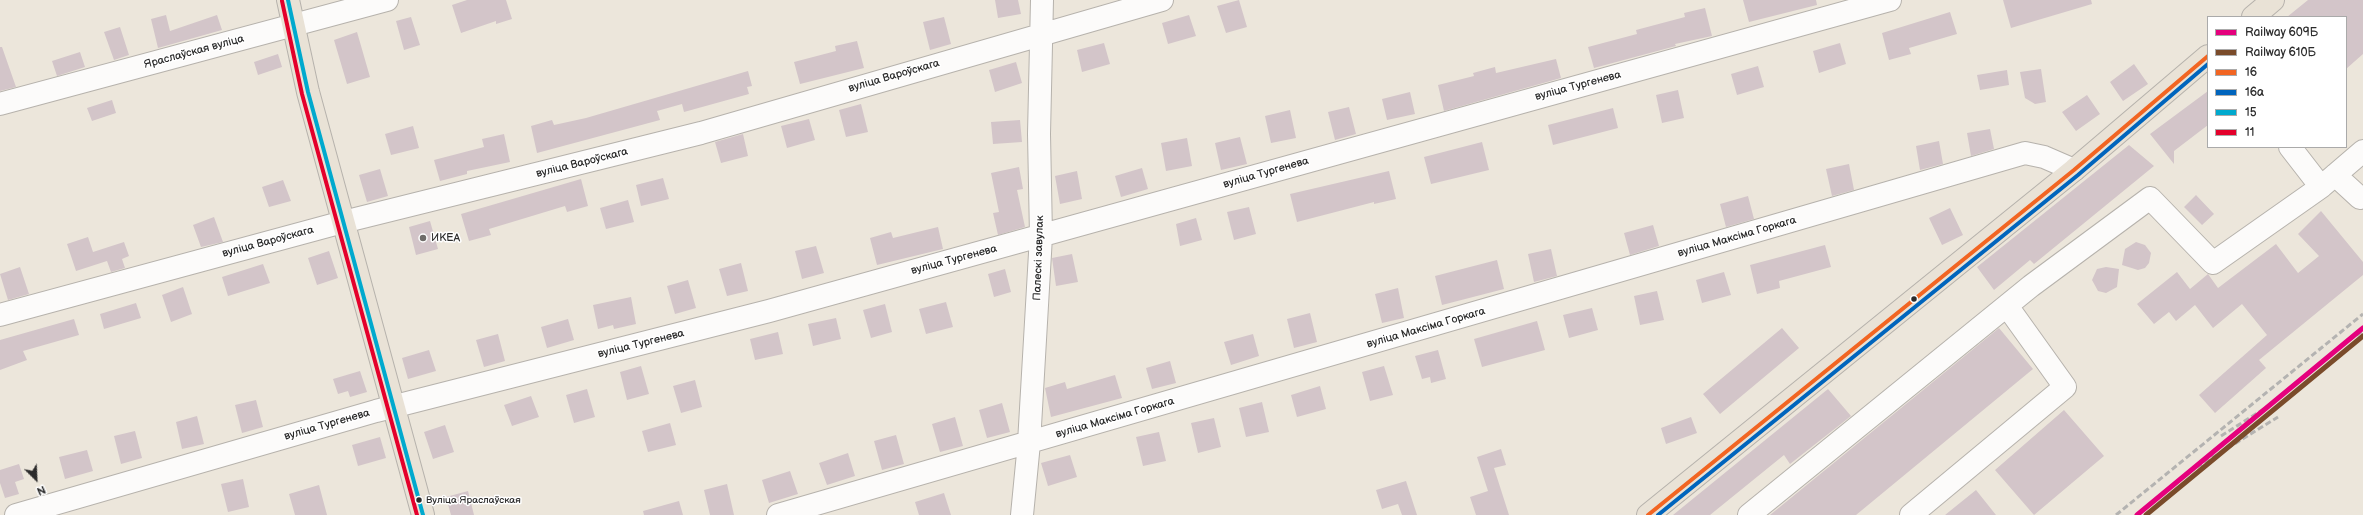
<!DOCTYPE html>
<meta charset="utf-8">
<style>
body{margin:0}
#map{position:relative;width:2363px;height:515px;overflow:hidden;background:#ece6db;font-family:"Balsamiq Sans",sans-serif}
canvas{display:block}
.legend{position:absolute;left:2207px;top:16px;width:140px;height:132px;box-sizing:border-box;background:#fff;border:1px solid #aaa;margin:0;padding:5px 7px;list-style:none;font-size:12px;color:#2b2b2b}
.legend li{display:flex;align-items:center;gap:8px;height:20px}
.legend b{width:20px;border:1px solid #aaa}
.north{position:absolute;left:16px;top:459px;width:40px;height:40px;-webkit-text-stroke:3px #fff;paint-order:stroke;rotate:156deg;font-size:11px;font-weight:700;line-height:16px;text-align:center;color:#2b2b2b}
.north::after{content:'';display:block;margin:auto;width:14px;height:18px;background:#2b2b2b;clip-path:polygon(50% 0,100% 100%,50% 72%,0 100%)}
</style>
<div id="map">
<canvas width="2363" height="515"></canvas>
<ul class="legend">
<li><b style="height:5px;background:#e5007d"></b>Railway 609Б</li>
<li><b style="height:5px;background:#7a4b2a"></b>Railway 610Б</li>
<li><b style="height:5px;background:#f26522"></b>16</li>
<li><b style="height:5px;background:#0065bd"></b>16а</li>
<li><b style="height:5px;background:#00a9ce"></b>15</li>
<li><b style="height:5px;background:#e4002b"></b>11</li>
</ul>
<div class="north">N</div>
</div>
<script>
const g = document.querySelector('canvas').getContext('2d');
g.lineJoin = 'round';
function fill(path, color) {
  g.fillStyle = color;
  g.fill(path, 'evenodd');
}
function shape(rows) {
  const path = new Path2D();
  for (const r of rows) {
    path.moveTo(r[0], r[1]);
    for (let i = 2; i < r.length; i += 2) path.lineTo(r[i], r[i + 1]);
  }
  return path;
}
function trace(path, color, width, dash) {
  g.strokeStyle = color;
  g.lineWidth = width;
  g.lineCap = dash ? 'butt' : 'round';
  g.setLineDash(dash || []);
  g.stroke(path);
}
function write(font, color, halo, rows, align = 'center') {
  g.font = font + ' "Balsamiq Sans",sans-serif';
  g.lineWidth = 3;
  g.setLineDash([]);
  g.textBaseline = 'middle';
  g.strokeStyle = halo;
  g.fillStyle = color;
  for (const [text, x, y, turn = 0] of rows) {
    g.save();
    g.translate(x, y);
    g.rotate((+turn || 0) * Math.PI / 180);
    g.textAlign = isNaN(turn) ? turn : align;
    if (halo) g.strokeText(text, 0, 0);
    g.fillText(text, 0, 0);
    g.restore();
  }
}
fill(shape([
 [467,0,506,0,512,19,496,24,496,21,461,33,452,5],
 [995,0,1018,0,1021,14,998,18],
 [1239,0,1247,27,1226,33,1217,6],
 [1743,0,1816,0,1817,5,1749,22],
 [2003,0,2091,0,2092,4,2011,28],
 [2308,0,2363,0,2363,54,2346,69,2346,17,2287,17],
 [1705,8,1712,36,1675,44,1676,46,1594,68,1588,47,1637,34,1636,30,1685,17,1684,13],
 [1950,12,1957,34,1909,48,1911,54,1889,60,1882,33],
 [166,15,170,31,217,15,222,30,158,48,151,19],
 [1189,15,1196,36,1168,44,1162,23],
 [411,17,420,45,404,50,396,21],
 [944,17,951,44,930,50,923,22],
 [120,27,129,55,114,60,104,32],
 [357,32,370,77,347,84,334,40],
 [857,41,864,68,800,84,794,62,836,51,835,46],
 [1104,43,1110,64,1082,72,1077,50],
 [1840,43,1846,64,1819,73,1813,51],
 [0,47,2,47,16,87,0,91],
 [80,52,85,67,57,76,52,61],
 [278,54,282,67,258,75,254,62],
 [1556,59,1561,78,1444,111,1438,85,1474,76,1473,73,1495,67,1496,73],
 [1016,62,1022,83,995,92,989,70],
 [2134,64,2148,84,2123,101,2110,82],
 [1758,66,1764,87,1737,95,1731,74],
 [2041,69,2046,102,2035,104,2025,98,2020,72],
 [2007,70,2009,85,1980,90,1977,75],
 [748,71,752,86,747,87,749,94,684,112,682,104,657,111,660,120,537,153,531,126,552,120,554,125,586,118],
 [1678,90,1684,118,1662,123,1656,95],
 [2208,91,2208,125,2174,151,2174,164,2150,134],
 [1410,92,1415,114,1387,120,1382,99],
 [2087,95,2100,114,2076,131,2062,112],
 [112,100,116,113,92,121,87,108],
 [861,104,868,132,846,137,839,110],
 [1349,107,1356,134,1335,140,1328,112],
 [1613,108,1618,128,1553,145,1548,125],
 [1290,110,1296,138,1271,143,1265,116],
 [809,119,815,140,787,148,781,126],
 [1020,120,1022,142,993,144,991,122],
 [413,126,419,148,391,155,385,134],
 [1990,129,1994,149,1971,156,1967,133],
 [504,134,510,162,467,171,467,174,440,181,434,160,484,147,482,139],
 [743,134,748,156,721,163,715,142],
 [1240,137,1247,164,1221,170,1215,143],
 [1187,138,1192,166,1166,171,1161,143],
 [1939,141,1943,164,1920,170,1916,146],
 [1482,142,1489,170,1431,184,1424,157],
 [2129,145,2154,166,2034,264,2030,260,1994,290,1977,267],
 [1849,164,1854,190,1832,196,1826,169],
 [1019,167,1023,189,1017,190,1025,227,998,235,993,213,999,212,991,173],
 [1142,168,1148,189,1121,197,1115,176],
 [380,169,388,196,367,202,359,175],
 [1077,171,1082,199,1060,204,1055,176],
 [1389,171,1396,199,1374,204,1374,202,1297,222,1290,194],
 [663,178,669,199,641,206,636,185],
 [581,179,588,206,567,212,565,206,489,229,491,235,469,241,461,214],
 [283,180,291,201,269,207,262,187],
 [2196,195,2214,214,2202,225,2184,207],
 [1748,196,1754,219,1726,227,1720,204],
 [628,200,634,222,606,229,600,208],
 [1249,207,1256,234,1234,240,1227,212],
 [1950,208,1963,235,1942,245,1929,218],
 [2321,211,2363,262,2363,275,2259,360,2266,368,2215,413,2199,395,2267,335,2242,304,2213,328,2195,305,2176,321,2169,312,2154,324,2137,304,2177,272,2190,289,2208,274,2218,288,2276,244,2298,273,2319,256,2298,234],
 [214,217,223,242,201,247,193,225],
 [1196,218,1202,240,1180,246,1176,224],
 [430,221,438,249,416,255,409,227],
 [1653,225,1659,246,1630,255,1624,233],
 [938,227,943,249,877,265,870,238,891,232,893,238],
 [88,237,93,252,124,242,129,256,122,259,125,268,111,272,107,261,76,271,67,244],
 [2136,242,2145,245,2151,253,2149,263,2145,268,2138,270,2122,265,2125,249],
 [1825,245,1831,267,1779,281,1780,288,1757,294,1750,265],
 [816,246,824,273,802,279,795,251],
 [1551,249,1557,276,1534,282,1528,254],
 [329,251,338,278,317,285,308,258],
 [1072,254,1078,282,1056,286,1052,258],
 [1497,260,1504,289,1442,305,1435,276],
 [741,263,748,291,727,296,719,269],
 [263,264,270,283,228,296,222,277],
 [20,267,29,294,8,300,0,274],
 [2106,267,2119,269,2117,287,2106,293,2098,291,2092,280,2097,269],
 [1005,269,1011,292,994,297,988,274],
 [1724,272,1731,295,1702,303,1696,280],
 [688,280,696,308,675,314,667,286],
 [183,287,192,314,171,322,162,295],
 [1398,288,1404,318,1382,323,1375,294],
 [1657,291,1664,320,1640,325,1634,296],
 [631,297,636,324,614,329,613,325,598,329,593,305],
 [946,302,953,327,926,334,919,309],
 [136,303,141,318,104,329,100,314],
 [885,304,892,332,871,338,863,310],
 [1592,308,1598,330,1569,338,1563,315],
 [1310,313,1317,342,1294,348,1287,319],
 [836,318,841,339,813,346,808,324],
 [74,319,79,335,23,351,27,360,0,370,0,340],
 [568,319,574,340,547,348,541,327],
 [1537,321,1545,350,1482,367,1474,339],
 [1782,328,1799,348,1720,414,1703,394],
 [1999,328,2033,369,1856,515,1770,515],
 [778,332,783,354,755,360,750,339],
 [498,334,505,361,484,367,476,340],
 [1253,334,1259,356,1231,365,1224,342],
 [429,350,436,371,408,379,402,358],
 [1438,350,1446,379,1431,383,1430,377,1422,379,1415,356],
 [1170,361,1176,383,1152,389,1146,368],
 [641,366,649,394,627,400,620,372],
 [1384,366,1393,395,1370,401,1362,372],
 [360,371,367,392,350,397,348,391,338,394,333,379],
 [1115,375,1122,398,1051,417,1045,388,1065,382,1067,389],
 [695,380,702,407,681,413,673,386],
 [1320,386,1326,409,1297,417,1291,395],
 [587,389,595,417,574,423,566,395],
 [1828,389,1851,416,1790,464,1784,455,1710,515,1673,515],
 [531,396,539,417,512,426,504,405],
 [256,400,263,427,242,433,235,405],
 [1262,402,1269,432,1246,437,1239,408],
 [1002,403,1010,432,987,438,979,410],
 [2064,410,2104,456,2034,515,1995,470],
 [197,416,204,444,182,449,176,422],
 [955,417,963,446,940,452,932,424],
 [1691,417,1697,433,1666,444,1661,428],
 [1214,418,1221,447,1198,453,1191,423],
 [670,423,676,445,648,452,642,431],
 [445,425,454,452,433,459,424,432],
 [135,431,142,458,121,464,114,436],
 [1159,432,1166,461,1143,466,1136,437],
 [896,435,904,464,882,470,874,441],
 [380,437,386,458,358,466,352,445],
 [1501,449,1506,465,1494,468,1509,515,1476,515,1470,497,1488,491,1477,457],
 [87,450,93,471,65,479,59,457],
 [848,453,855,476,827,485,819,463],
 [1070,455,1077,477,1048,486,1041,463],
 [19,464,24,479,15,482,19,494,5,498,0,483,0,470],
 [790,471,798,494,769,503,762,480],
 [243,479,249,507,228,512,221,484],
 [1406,481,1417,515,1402,515,1398,504,1382,509,1376,490],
 [727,484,734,515,710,515,704,490],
 [319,485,327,515,295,515,289,494],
 [1976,490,1996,515,1945,515],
 [468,491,474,515,451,515,446,497],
 [944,493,951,515,919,515,915,502],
 [679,501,683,515,644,515,643,511]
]), '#d3c5c9');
const minor = shape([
 [0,104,387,0],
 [2290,147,2321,187,2363,151],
 [2335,175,2360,198,2363,197],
 [0,315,343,222,701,133,1162,0],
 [16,515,376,411,769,311,1890,0],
 [778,515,2025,153,2044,157,2074,170],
 [1022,515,1029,443,1041,236,1039,134,1042,0],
 [1749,515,2031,286,2150,198,2213,263,2321,187],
 [1911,515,2065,387,2007,306]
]);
const major = shape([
 [288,0,308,92,423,515],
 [2253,17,2273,0],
 [1648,515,2074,170,2208,56]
]);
trace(minor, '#b6b2ac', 24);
trace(major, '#b6b2ac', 24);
trace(minor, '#fcfbfa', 22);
trace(major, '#e9e2d6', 22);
trace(shape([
 [2349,340,2363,331],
 [2221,436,2270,405],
 [2189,472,2278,417],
 [2116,515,2363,314]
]), '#b4b3b1', 3, [6, 3]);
trace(shape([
 [1648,515,2074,170,2208,56]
]), '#f26522', 4);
trace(shape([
 [1658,515,2078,175,2208,64]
]), '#0065bd', 4);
trace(shape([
 [288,0,308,92,423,515]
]), '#00a9ce', 4);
trace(shape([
 [282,1,302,94,417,515]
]), '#e4002b', 4);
trace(shape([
 [2137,515,2363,328]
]), '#e5007d', 5);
trace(shape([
 [2146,515,2363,336]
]), '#7a4b2a', 5);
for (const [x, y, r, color] of [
 [423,238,4,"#6f6c69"],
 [1914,299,3.5,"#2b2b2b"],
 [419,500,3.5,"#2b2b2b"]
]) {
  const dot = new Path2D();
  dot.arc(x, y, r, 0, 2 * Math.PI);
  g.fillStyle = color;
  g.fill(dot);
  trace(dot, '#fff', 1.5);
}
write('10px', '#2b2b2b', '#fff', [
 ["Вуліца Яраслаўская",426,500]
], 'left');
write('11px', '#2b2b2b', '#fff', [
 ["Яраслаўская вуліца",194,52,-15],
 ["вуліца Вароўскага",894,76,-16],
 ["вуліца Тургенева",1578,86,-15],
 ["вуліца Вароўскага",582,163,-14],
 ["вуліца Тургенева",1266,173,-16],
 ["вуліца Максіма Горкага",1737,237,-16],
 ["вуліца Вароўскага",268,242,-15],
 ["Палескі завулак",1039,258,-88],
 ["вуліца Тургенева",954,260,-15],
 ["вуліца Максіма Горкага",1426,328,-16],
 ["вуліца Тургенева",641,344,-14],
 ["вуліца Максіма Горкага",1115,418,-16],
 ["вуліца Тургенева",327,425,-16]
]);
write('11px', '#2b2b2b', '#fff', [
 ["ИКЕА",431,238]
], 'left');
</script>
